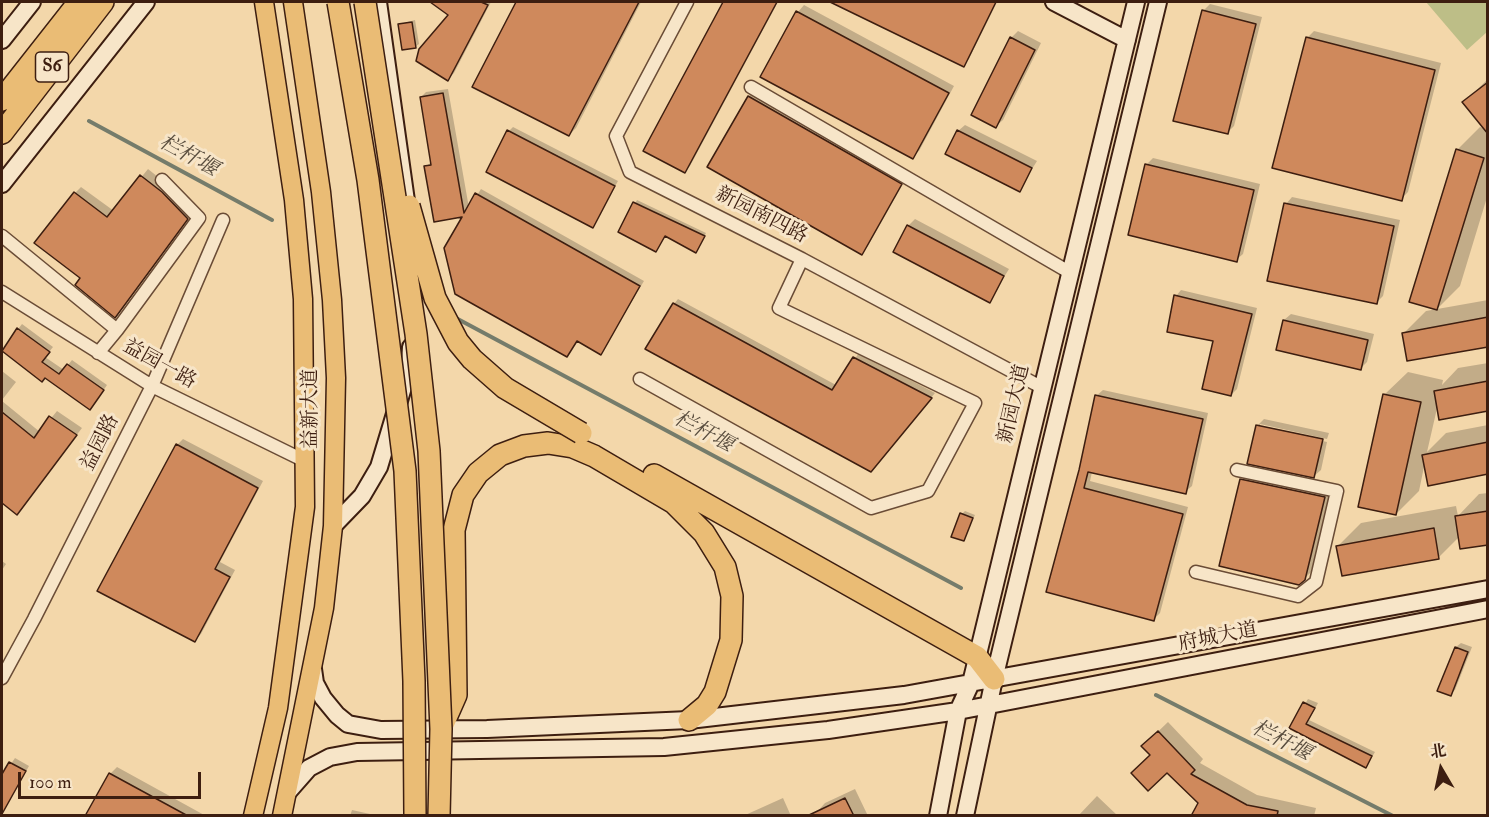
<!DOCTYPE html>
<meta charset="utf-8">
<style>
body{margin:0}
#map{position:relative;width:1489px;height:817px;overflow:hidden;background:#f3d7aa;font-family:"IM FELL Double Pica","Noto Serif SC",serif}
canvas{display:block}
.frame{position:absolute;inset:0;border:3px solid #3d1e10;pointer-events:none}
.north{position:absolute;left:1411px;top:739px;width:60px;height:60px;-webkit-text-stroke:4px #f7e5c8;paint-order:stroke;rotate:351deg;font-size:16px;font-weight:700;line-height:24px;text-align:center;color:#3d1e10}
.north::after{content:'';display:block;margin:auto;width:21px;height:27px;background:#3d1e10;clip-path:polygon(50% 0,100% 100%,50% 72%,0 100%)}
.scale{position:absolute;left:18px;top:772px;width:183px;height:27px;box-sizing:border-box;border:3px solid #3d1e10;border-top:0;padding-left:8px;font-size:18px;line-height:21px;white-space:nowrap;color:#3d1e10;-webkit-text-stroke:4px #f7e5c8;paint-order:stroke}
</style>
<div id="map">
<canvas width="1489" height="817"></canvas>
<div class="frame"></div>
<div class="north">北</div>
<div class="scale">100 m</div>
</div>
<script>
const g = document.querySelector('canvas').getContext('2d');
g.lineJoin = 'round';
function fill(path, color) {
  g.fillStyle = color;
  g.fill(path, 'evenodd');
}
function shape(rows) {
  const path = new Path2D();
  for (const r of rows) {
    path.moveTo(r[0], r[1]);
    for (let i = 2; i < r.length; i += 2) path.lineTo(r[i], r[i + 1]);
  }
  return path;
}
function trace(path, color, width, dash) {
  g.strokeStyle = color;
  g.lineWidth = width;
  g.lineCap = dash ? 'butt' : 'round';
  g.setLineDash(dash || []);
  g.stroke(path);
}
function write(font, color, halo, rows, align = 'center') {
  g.font = font + ' "IM FELL Double Pica","Noto Serif SC",serif';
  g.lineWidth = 6;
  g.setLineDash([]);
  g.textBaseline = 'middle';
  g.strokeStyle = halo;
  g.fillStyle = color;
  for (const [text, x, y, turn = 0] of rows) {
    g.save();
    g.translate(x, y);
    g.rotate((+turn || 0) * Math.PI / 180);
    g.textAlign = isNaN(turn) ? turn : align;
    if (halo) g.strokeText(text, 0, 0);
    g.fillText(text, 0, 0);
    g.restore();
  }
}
fill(shape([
 [1426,2,1487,2,1487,32,1467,50]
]), '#bdbe87');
fill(shape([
 [432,2,491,2,454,73,448,79,450,15],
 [518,2,641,2,576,128,569,135,474,86],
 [725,2,778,2,690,166,685,171,645,150],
 [834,2,997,2,969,59,963,65],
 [1210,4,1262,17,1234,126,1227,133,1203,11],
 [804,5,954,86,919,151,912,157,762,76,798,12],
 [415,20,419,44,416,46,400,24],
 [1018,31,1041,43,1003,120,996,126,1011,38],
 [1314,31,1441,63,1408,192,1401,199,1307,38],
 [1488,79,1488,194,1460,286,1437,309,1457,150,1480,127,1486,129,1464,102],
 [448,89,469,208,481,189,644,281,601,353,578,340,567,355,465,215,426,167,431,162,421,97,426,92],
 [755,90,907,177,868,246,862,253,709,167,749,96],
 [965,125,1037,161,1019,190,958,131],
 [513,127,618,181,593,226,509,131],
 [1153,158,1260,184,1243,254,1236,260,1129,234,1147,164],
 [148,169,168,185,194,211,115,316,75,193,81,187,114,211],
 [1292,197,1400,220,1383,296,1377,302,1286,204],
 [637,200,706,233,698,248,665,235,620,231],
 [915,219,1009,269,989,301,908,226],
 [1181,290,1257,308,1237,389,1231,395,1215,340,1176,296],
 [678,299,836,385,859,353,935,393,876,465,674,304],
 [1488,300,1488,345,1403,334,1426,311],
 [1291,314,1374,334,1367,362,1360,369,1284,320],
 [22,324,53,347,45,357,64,370,72,360,107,385,94,404,45,376,41,380,2,350],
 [1488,363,1488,409,1438,404,1427,452,1446,433,1488,425,1488,473,1425,462,1419,491,1396,514,1385,394,1408,372,1443,380,1442,385,1458,368],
 [2,371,16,382,2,400],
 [1103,390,1208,413,1192,486,1185,492,1092,472,1090,481,1188,507,1160,613,1154,619,1048,591,1080,471,1096,396],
 [2,401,40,432,57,411,82,428,17,513,2,501],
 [1264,419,1329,433,1327,439,1260,424,1260,427,1327,442,1321,470,1314,476,1257,426],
 [183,439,263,481,220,562,235,570,201,634,194,641,177,445],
 [1248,473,1331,491,1311,572,1304,579,1242,480],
 [1488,493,1488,543,1459,537,1438,558,1338,546,1361,523,1456,506,1458,516,1479,494],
 [965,511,975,515,963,539,962,514],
 [2,561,6,564,2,570],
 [1461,643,1472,647,1455,690,1450,694,1456,647],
 [1308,699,1318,703,1309,720,1375,752,1366,767,1291,728],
 [1168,722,1203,759,1200,763,1257,795,1316,808,1314,816,1224,816,1200,803,1143,746],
 [15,758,29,766,2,814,2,777],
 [117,767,206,816,87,816,110,774],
 [855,789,868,816,817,816,816,813,825,803],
 [1097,796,1118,816,1078,816],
 [783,798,791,816,743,816],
 [352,810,379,816,350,816]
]), '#0003');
trace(shape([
 [89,121,272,220],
 [454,317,961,588],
 [1156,695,1393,816]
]), '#757c6b', 4);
const building = shape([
 [430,2,481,2,488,5,448,81,416,61,419,49,448,15,430,2],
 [516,2,639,2,569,136,472,87,516,2],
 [723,2,777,2,685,173,643,151,723,2],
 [830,2,996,2,964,67,830,2],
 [1202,10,1256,24,1228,134,1173,121,1202,10],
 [796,11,949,93,913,159,760,77,796,11],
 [412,22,416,48,402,50,398,24,412,22],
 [1010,37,1035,50,996,128,971,115,1010,37],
 [1306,37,1435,70,1402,201,1272,168,1306,37],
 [1488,82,1488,134,1462,102,1488,82],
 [443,93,464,213,475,193,640,286,601,355,577,341,567,357,455,294,444,248,462,217,434,222,424,166,431,165,420,97,443,93],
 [748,96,902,184,862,255,707,167,748,96],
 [507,130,615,186,593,228,486,172,507,130],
 [957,130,1032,168,1020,192,945,154,957,130],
 [1456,149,1484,158,1437,310,1409,302,1456,149],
 [1145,164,1254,190,1237,262,1128,235,1145,164],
 [140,175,162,192,188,219,115,318,75,285,80,278,34,243,74,192,107,217,140,175],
 [633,202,705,236,696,253,665,236,656,252,618,232,633,202],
 [1284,203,1394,226,1377,304,1267,281,1284,203],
 [907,225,1004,276,990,303,893,252,907,225],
 [1174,295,1252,314,1231,396,1202,389,1213,341,1167,332,1174,295],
 [673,303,832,390,853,357,932,398,871,472,645,349,673,303],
 [1488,317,1488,347,1407,361,1402,333,1488,317],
 [1283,320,1368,340,1361,370,1276,350,1283,320],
 [17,328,50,352,42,362,59,374,67,364,104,390,90,410,45,378,42,382,2,351,17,328],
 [1488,381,1488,411,1439,420,1434,391,1488,381],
 [1383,394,1421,402,1396,515,1358,507,1383,394],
 [1095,395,1203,419,1186,494,1088,472,1084,488,1183,514,1154,621,1046,592,1079,470,1095,395],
 [2,412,34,438,49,416,77,435,17,515,2,503,2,412],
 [1256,425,1323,439,1314,478,1247,464,1256,425],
 [1488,442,1488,474,1428,486,1422,455,1488,442],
 [176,444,258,488,215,569,230,577,195,642,97,591,176,444],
 [1240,479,1325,497,1305,580,1299,585,1219,566,1240,479],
 [1488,511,1488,545,1460,549,1455,516,1488,511],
 [960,513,973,518,964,541,951,537,960,513],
 [1434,528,1439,559,1342,576,1336,546,1434,528],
 [1455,647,1468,652,1451,696,1437,691,1455,647],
 [1303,702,1315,708,1306,724,1372,756,1366,768,1289,728,1303,702],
 [1158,731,1195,770,1191,774,1247,805,1278,811,1277,816,1191,816,1198,803,1167,773,1148,791,1131,773,1150,755,1141,746,1158,731],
 [9,762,26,771,2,814,2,774,9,762],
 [109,773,188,816,85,816,109,773],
 [845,798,854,816,807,816,845,798]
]);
fill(building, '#cf895c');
trace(building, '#3d1e10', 1.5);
const street = shape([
 [687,2,616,136,630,172,802,259,1041,387],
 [751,87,1069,272],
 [2,236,117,330,199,218,162,180],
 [2,292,152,386,305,461],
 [98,353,117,330],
 [640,379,871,508,928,491,975,403,779,308,802,259],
 [1196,572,1298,596,1316,582,1337,491,1237,470],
 [2,678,34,619,152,386,223,220]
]);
const secondary = shape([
 [378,2,407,208],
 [1054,2,1127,40],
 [2,40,32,2],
 [2,184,146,2],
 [333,526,362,496,379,467,410,364,411,347],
 [313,669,315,683,323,698,337,715,348,724,381,730,487,729,689,720,904,695,1488,589],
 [287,793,309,768,330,757,357,752,664,747,828,730,958,711,1488,609],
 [938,816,958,711,971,683,1136,2],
 [965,816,994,679,1158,2]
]);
const primary = shape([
 [253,816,278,708,305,507,303,299,294,200,264,2],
 [282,816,324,608,333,526,336,378,332,300,321,192,293,2]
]);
const highway = shape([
 [2,100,79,2],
 [2,133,103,2],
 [654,475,977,657,994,679],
 [441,729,456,695,454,530,463,495,478,473,500,455,524,446,548,443,573,447,594,456,674,503,704,533,725,567,732,596,731,640,715,692,707,705,689,720]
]);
trace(street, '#6a4c36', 15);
trace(secondary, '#3d1e10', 20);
trace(primary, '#3d1e10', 21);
trace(highway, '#3d1e10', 24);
trace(street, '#f7e5c8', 12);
trace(secondary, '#f7e5c8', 16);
trace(primary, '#eabc75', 18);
trace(highway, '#eabc75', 21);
const highwayBridge = shape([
 [338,2,368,180,405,471,414,681,415,816],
 [365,2,416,334,429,451,441,729,439,816],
 [409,206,435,298,458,342,472,359,505,388,581,433]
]);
trace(highwayBridge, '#3d1e10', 24, []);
trace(highwayBridge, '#eabc75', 21);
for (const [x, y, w] of [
 [52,67,33]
]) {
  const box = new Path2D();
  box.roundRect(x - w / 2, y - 15, w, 30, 4.5);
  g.fillStyle = '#f7e5c8';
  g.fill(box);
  trace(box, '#3d1e10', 1.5);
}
write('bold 18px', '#3d1e10', null, [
 ["S6",52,67]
]);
write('20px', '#3d1e10', '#f7e5c8', [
 ["新园南四路",761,216,27],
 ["益园一路",159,365,29],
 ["新园大道",1015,404,-77],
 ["益新大道",312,409,-90],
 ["益园路",101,443,-63],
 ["府城大道",1218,638,-11]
]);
write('italic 21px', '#594d3e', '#f7e5c8', [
 ["栏杆堰",188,157,29],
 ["栏杆堰",703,433,28],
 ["栏杆堰",1281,742,27]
]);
</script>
